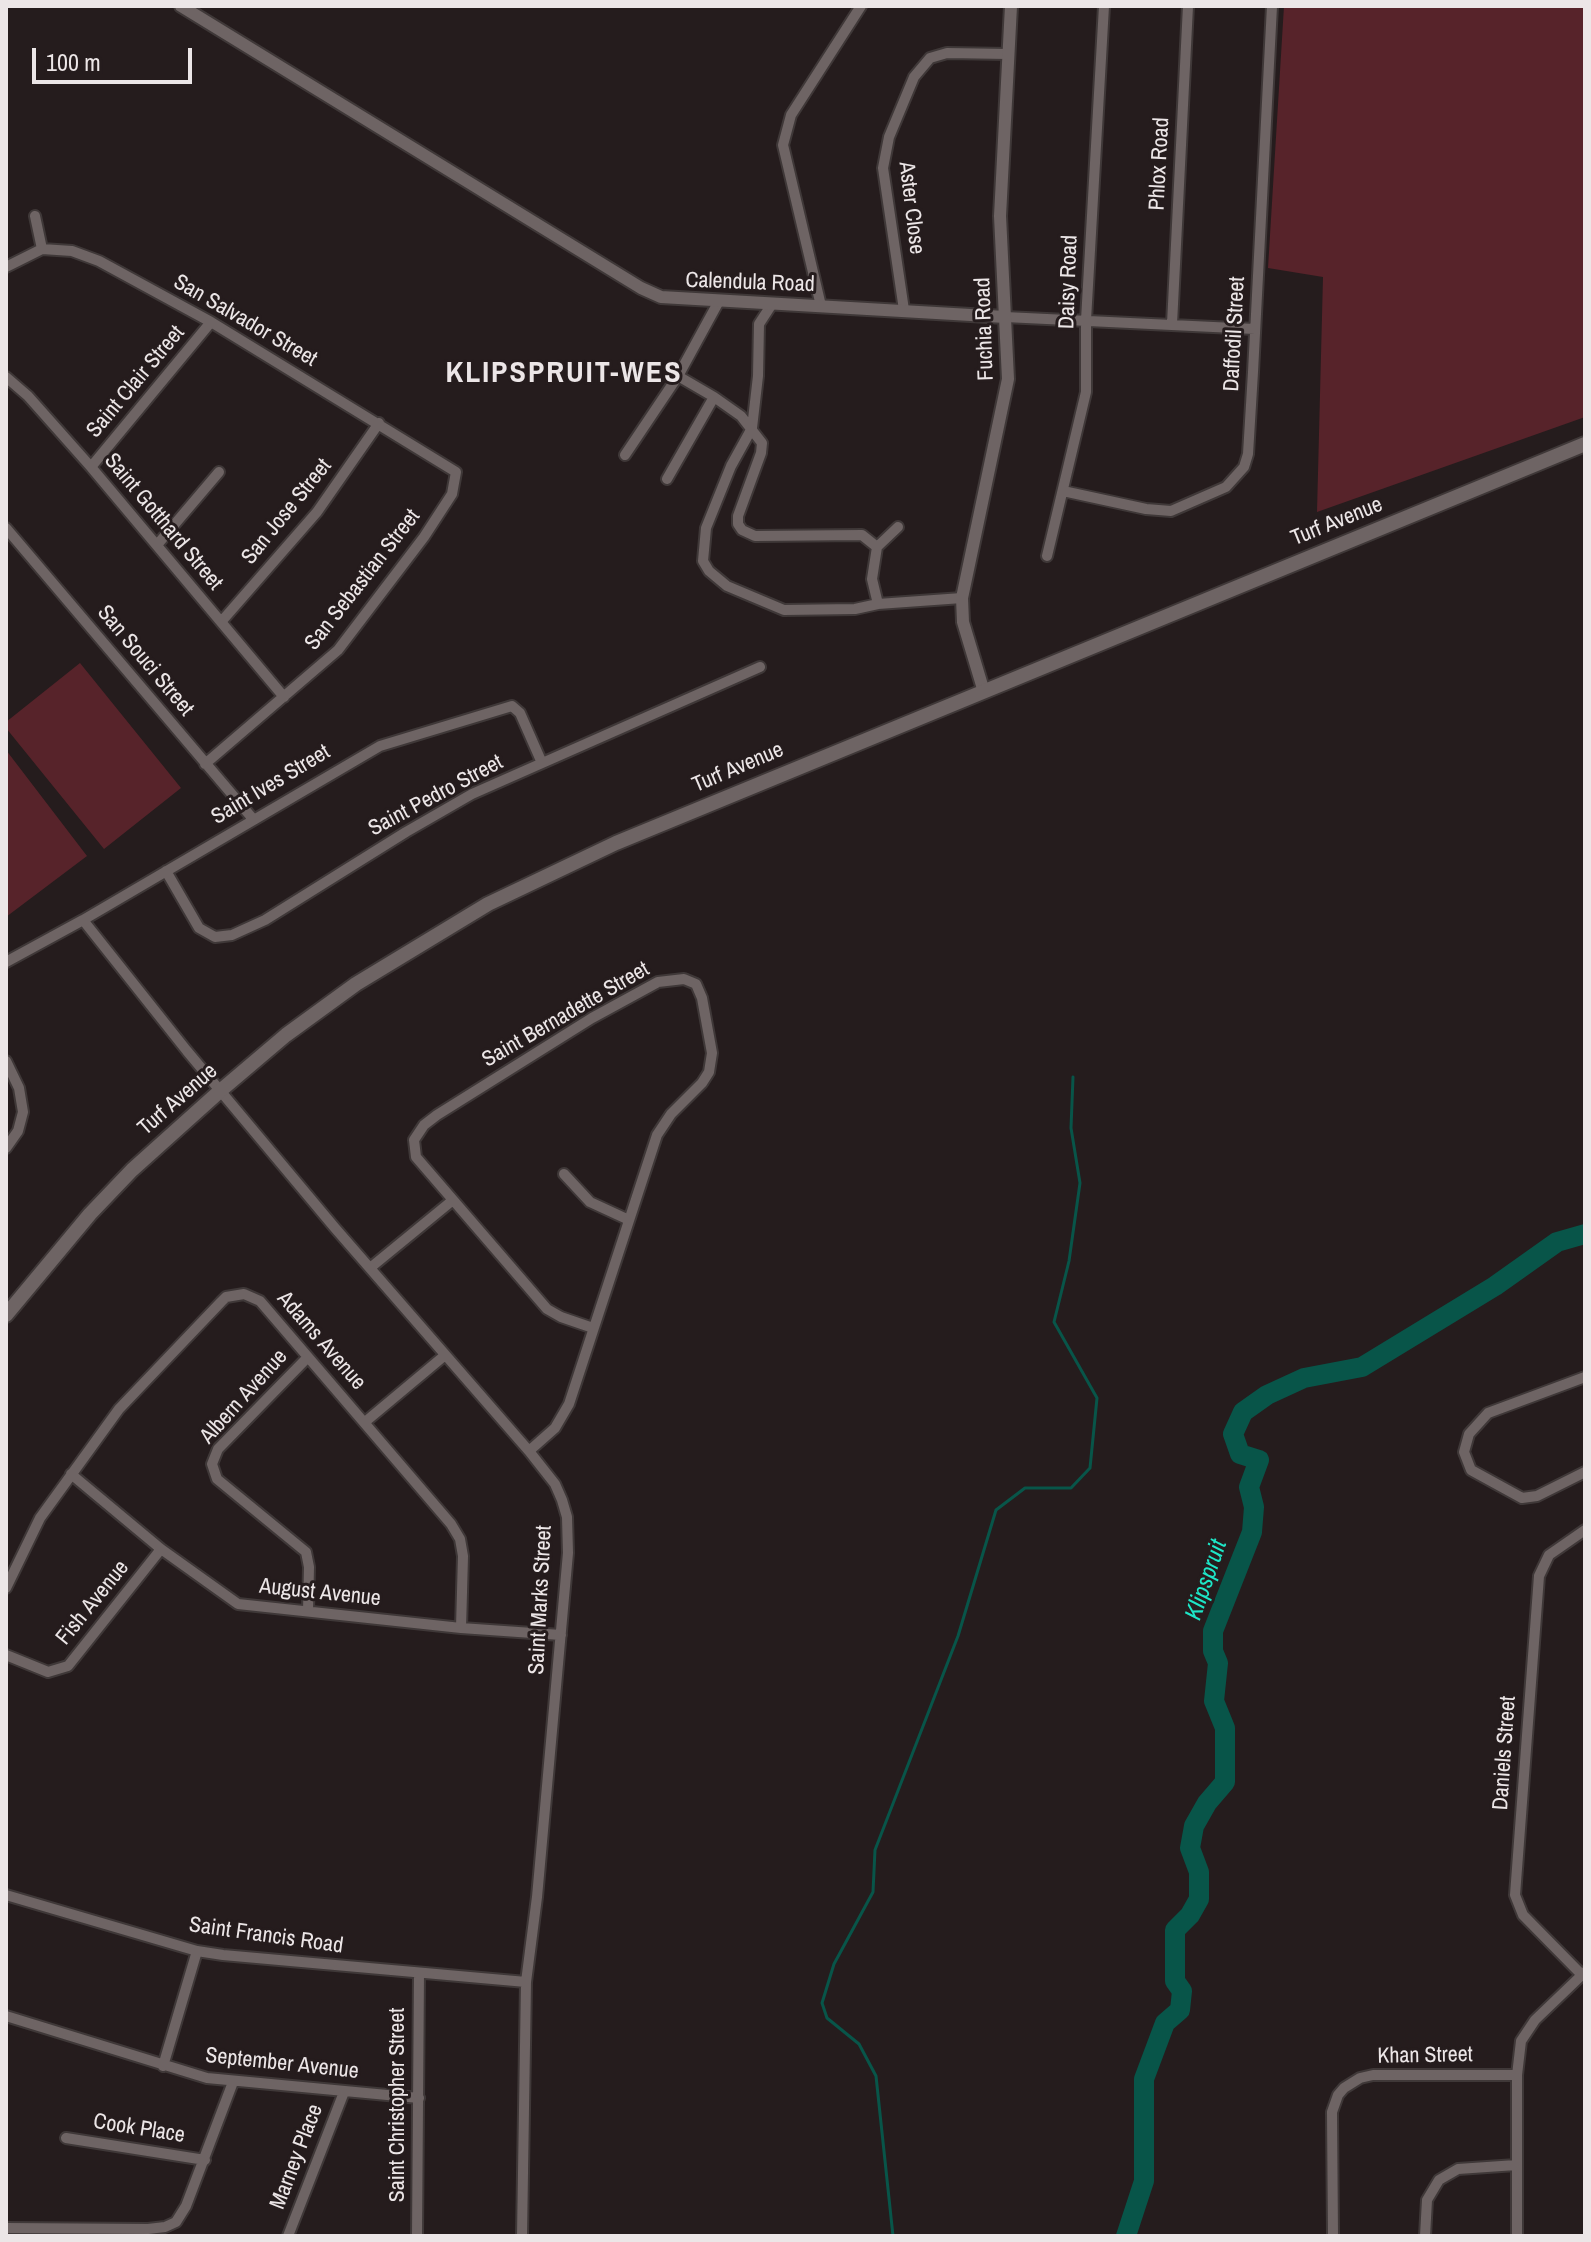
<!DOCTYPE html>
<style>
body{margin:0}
#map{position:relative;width:1591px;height:2242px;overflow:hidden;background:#251c1d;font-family:"Archivo Narrow",sans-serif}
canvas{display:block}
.frame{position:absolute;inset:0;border:8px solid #ece6e7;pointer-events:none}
.scale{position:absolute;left:32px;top:48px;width:160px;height:36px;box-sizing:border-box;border:4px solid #ece6e7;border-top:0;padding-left:10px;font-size:24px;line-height:28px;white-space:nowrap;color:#ece6e7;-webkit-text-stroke:6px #251c1d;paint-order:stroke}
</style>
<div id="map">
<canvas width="1591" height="2242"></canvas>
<div class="frame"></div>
<div class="scale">100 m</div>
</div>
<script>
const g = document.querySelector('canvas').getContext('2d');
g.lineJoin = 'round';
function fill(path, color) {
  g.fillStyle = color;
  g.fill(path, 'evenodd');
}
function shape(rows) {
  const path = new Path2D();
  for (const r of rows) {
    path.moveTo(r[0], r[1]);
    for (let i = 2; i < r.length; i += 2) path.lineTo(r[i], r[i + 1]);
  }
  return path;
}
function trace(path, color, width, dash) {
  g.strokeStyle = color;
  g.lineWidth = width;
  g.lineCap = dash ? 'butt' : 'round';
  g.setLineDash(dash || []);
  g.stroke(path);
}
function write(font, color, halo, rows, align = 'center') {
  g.font = font + ' "Archivo Narrow",sans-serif';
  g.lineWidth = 6;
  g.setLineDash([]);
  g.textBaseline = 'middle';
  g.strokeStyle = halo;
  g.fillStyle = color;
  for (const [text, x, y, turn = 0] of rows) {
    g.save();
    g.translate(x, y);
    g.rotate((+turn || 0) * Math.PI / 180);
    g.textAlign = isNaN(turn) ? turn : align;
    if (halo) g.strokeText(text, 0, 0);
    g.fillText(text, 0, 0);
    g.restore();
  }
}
fill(shape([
 [1284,6,1585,6,1585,417,1317,512,1323,277,1268,268],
 [80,663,181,788,104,849,6,728,6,722],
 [6,750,87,856,6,917]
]), '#57232a');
trace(shape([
 [893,2236,876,2076,859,2044,827,2018,822,2003,834,1964,873,1892,875,1850,958,1636,996,1510,1025,1488,1071,1488,1090,1468,1097,1398,1054,1322,1069,1261,1080,1183,1071,1128,1073,1077]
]), '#085549', 3);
trace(shape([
 [1126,2236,1144,2181,1144,2079,1165,2023,1180,2010,1182,1991,1175,1981,1175,1930,1190,1915,1199,1899,1199,1872,1190,1848,1194,1826,1207,1803,1225,1782,1225,1728,1214,1701,1218,1663,1213,1651,1213,1631,1252,1532,1254,1507,1249,1487,1259,1460,1240,1454,1233,1434,1243,1412,1267,1395,1304,1378,1362,1367,1495,1286,1557,1242,1585,1234]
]), '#085549', 20);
const minor = shape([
 [35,216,42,249],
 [6,267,42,249,72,251,99,261,211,322,456,472,452,494,424,537,338,650,205,764],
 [772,304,759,324,758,376,752,428,731,466,706,528,703,561,709,571,727,586,784,610,855,609,878,604],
 [821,306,783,145,791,115,861,6],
 [904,310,883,168,889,137,914,77,930,58,947,53,1008,54],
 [1005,317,1255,329],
 [1172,324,1188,6],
 [678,376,714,397,741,416,762,443,761,453,738,516,738,524,742,530,755,536,862,535,877,547,872,579,878,604,962,598],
 [6,377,28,396,91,467,284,697],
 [625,455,678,376,719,301],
 [91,467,211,322],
 [667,479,714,397],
 [1063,491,1146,509,1171,511,1226,487,1244,467,1248,454,1253,372,1272,6],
 [6,528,253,819],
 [157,545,219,472],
 [877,547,898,527],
 [1047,556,1086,392,1086,320,1104,6],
 [221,622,317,512,379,423],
 [166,871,199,928,215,937,232,935,265,920,406,832,472,794,760,667],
 [83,920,187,1051,335,1228,529,1451,555,1484,562,1500,567,1517,568,1553,537,1897,526,1982,522,2236],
 [6,962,83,920,380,746,512,706,520,713,542,763],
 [6,1061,19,1088,23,1112,18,1131,6,1148],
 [564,1174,590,1202,629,1220],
 [370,1268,453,1200],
 [307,1358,218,1449,212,1464,217,1479,306,1552,309,1567,308,1611],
 [1585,1377,1488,1413,1469,1434,1464,1452,1471,1470,1522,1498,1537,1496,1585,1472],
 [365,1422,444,1356],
 [529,1451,555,1428,569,1404,657,1135,671,1114,702,1083,709,1072,712,1053,702,998,696,984,684,979,658,982,592,1018,437,1115,424,1125,414,1140,416,1157,547,1309,561,1317,593,1328],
 [71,1474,161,1549,238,1604,461,1628,561,1635],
 [6,1588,40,1518,119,1409,221,1302,226,1297,244,1294,260,1301,451,1524,460,1539,463,1556,461,1628],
 [6,1655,48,1672,68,1666,161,1549],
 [6,1895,197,1951,223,1955,526,1982],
 [1582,1975,1523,1915,1515,1895,1539,1576,1549,1555,1585,1530],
 [6,2016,207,2078,419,2098],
 [163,2066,197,1951],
 [66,2138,205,2160],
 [6,2228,148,2229,165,2227,176,2222,186,2206,233,2082],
 [288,2236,344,2092],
 [417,2236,419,1973],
 [1333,2236,1332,2112,1338,2095,1344,2088,1360,2078,1373,2075,1517,2075],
 [1425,2236,1427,2200,1439,2180,1458,2169,1516,2165],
 [1517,2236,1517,2075,1521,2041,1535,2020,1585,1972]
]);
const tertiary = shape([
 [181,6,641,288,661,297,1005,317],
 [984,692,963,622,962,598,1008,379,1000,216,1011,6]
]);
const secondary = shape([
 [6,1315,90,1214,132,1170,220,1091,286,1035,356,984,488,904,616,843,1585,444]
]);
trace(minor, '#3f3838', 14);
trace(tertiary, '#3f3838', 16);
trace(secondary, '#3f3838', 18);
trace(minor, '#6e6464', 10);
trace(tertiary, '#6e6464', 12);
trace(secondary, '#6e6464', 14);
write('22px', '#ece6e7', '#251c1d', [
 ["Phlox Road",1160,164,-87],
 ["Aster Close",911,208,83],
 ["Daisy Road",1069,282,-88],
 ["Calendula Road",750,283,2],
 ["San Salvador Street",245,321,30],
 ["Fuchia Road",985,329,-92],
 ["Daffodil Street",1235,334,-87],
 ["Saint Clair Street",136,382,-50],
 ["San Jose Street",287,512,-51],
 ["Saint Gotthard Street",163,522,50],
 ["Turf Avenue",1337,522,-22],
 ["San Sebastian Street",363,580,-52],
 ["San Souci Street",145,661,50],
 ["Turf Avenue",738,768,-23],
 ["Saint Ives Street",271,785,-31],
 ["Saint Pedro Street",436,796,-28],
 ["Saint Bernadette Street",566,1015,-30],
 ["Turf Avenue",178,1100,-41],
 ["Adams Avenue",321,1341,49],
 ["Albern Avenue",244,1397,-48],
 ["August Avenue",320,1593,6],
 ["Saint Marks Street",541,1600,-87],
 ["Fish Avenue",93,1603,-51],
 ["Daniels Street",1505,1753,-86],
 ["Saint Francis Road",266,1936,8],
 ["Khan Street",1425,2056,-1],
 ["September Avenue",282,2064,6],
 ["Saint Christopher Street",398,2105,-90],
 ["Cook Place",139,2129,9],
 ["Marney Place",297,2157,-69]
]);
write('italic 24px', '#1ee6c7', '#251c1d', [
 ["Klipspruit",1207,1580,-71]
]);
g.letterSpacing = '2px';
write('bold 30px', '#ece6e7', '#251c1d', [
 ["KLIPSPRUIT-WES",564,374]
]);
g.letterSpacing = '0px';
</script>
